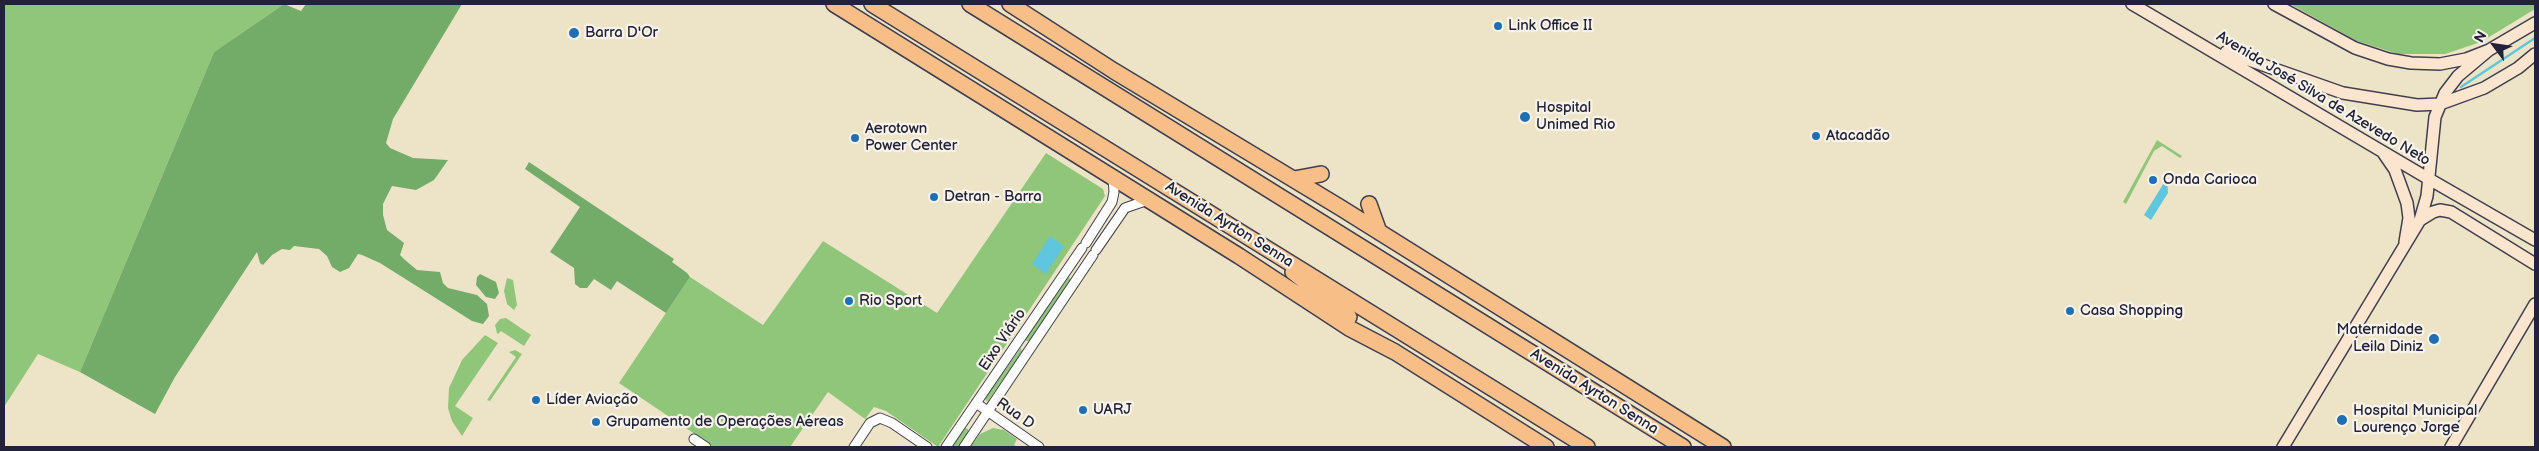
<!DOCTYPE html>
<meta charset="utf-8">
<style>
body{margin:0}
#map{position:relative;width:2539px;height:451px;overflow:hidden;background:#ede4c8;font-family:"Balsamiq Sans",sans-serif}
canvas{display:block}
.frame{position:absolute;inset:0;border:5px solid #22223b;pointer-events:none}
.north{position:absolute;left:2469px;top:20px;width:50px;height:50px;-webkit-text-stroke:4px #f7f3e8;paint-order:stroke;rotate:301deg;font-size:14px;font-weight:700;line-height:20px;text-align:center;color:#22223b}
.north::after{content:'';display:block;margin:auto;width:18px;height:22px;background:#22223b;clip-path:polygon(50% 0,100% 100%,50% 72%,0 100%)}
</style>
<div id="map">
<canvas width="2539" height="451"></canvas>
<div class="frame"></div>
<div class="north">N</div>
</div>
<script>
const g = document.querySelector('canvas').getContext('2d');
g.lineJoin = 'round';
function fill(path, color) {
  g.fillStyle = color;
  g.fill(path, 'evenodd');
}
function shape(rows) {
  const path = new Path2D();
  for (const r of rows) {
    path.moveTo(r[0], r[1]);
    for (let i = 2; i < r.length; i += 2) path.lineTo(r[i], r[i + 1]);
  }
  return path;
}
function trace(path, color, width, dash) {
  g.strokeStyle = color;
  g.lineWidth = width;
  g.lineCap = dash ? 'butt' : 'round';
  g.setLineDash(dash || []);
  g.stroke(path);
}
function write(font, color, halo, rows, align = 'center') {
  g.font = font + ' "Balsamiq Sans",sans-serif';
  g.lineWidth = 4.5;
  g.setLineDash([]);
  g.textBaseline = 'middle';
  g.strokeStyle = halo;
  g.fillStyle = color;
  for (const [text, x, y, turn = 0] of rows) {
    g.save();
    g.translate(x, y);
    g.rotate((+turn || 0) * Math.PI / 180);
    g.textAlign = isNaN(turn) ? turn : align;
    if (halo) g.strokeText(text, 0, 0);
    g.fillText(text, 0, 0);
    g.restore();
  }
}
fill(shape([
 [4,4,284,4,214,52,80,372,38,354,4,407],
 [2290,4,2535,4,2535,9,2481,42,2445,54,2398,54,2357,41],
 [2157,140,2182,156,2180,158,2162,146,2154,151,2126,204,2123,202],
 [1046,153,1103,189,1105,196,938,447,886,411,874,407,865,419,828,392,790,447,714,447,619,383,690,277,763,325,823,241,937,313],
 [1069,277,1071,281,1030,341,1026,341,1026,338],
 [507,278,513,280,517,305,514,310,507,304,504,291],
 [506,318,531,335,524,346,501,331,498,334,497,333,495,325,500,319],
 [485,335,498,343,455,406,473,418,462,436,452,421,448,408,449,388,462,360],
 [1021,348,1022,352,987,402,985,398],
 [515,350,522,354,490,401,487,400,516,357,509,352],
 [965,428,968,429,968,432,958,447,952,447],
 [993,428,1004,430,1017,439,1014,445,1018,447,970,447,980,434]
]), '#8fc679');
fill(shape([
 [284,4,301,11,306,4,462,4,393,119,386,143,390,148,413,158,448,160,434,180,416,190,392,186,383,204,383,215,387,230,404,243,400,255,405,260,417,270,440,272,443,283,448,288,477,295,487,304,489,316,483,324,472,321,380,263,362,255,358,254,349,268,340,272,332,267,327,256,319,249,294,246,290,250,282,249,272,255,263,265,260,263,257,252,175,377,155,414,80,372,214,52],
 [529,162,674,259,672,262,687,273,690,277,666,313,617,281,611,290,594,279,587,288,580,288,575,284,574,268,550,252,580,207,525,169],
 [480,274,496,282,499,293,495,299,486,297,476,285,477,277]
]), '#73ab69');
fill(shape([
 [2167,178,2168,193,2151,220,2144,215],
 [1050,236,1064,246,1046,274,1032,264]
]), '#60c6dd');
trace(shape([
 [2461,87,2535,38]
]), '#60c6dd', 2.5);
const street = shape([
 [1086,243,1112,202,1114,192,1113,178],
 [1096,250,1125,208,1148,200],
 [976,403,1039,447],
 [694,439,706,447],
 [854,447,870,423,880,418,892,423,927,447],
 [946,447,1082,248],
 [964,447,1093,255]
]);
const secondary = shape([
 [2132,4,2429,179,2535,240],
 [2274,4,2355,48,2388,59,2411,63,2440,64,2466,59,2489,50,2535,23],
 [2226,52,2343,93,2417,105,2440,104,2484,88,2518,68,2535,54],
 [2384,154,2395,170,2407,203,2409,218,2405,242],
 [2420,220,2433,212,2440,210,2451,212,2535,264],
 [2283,447,2420,220,2427,196,2435,117,2445,93,2458,76,2489,50],
 [2451,447,2535,304]
]);
const highway = shape([
 [834,4,1239,256,1349,328,1395,352,1546,447],
 [872,4,1587,447],
 [970,4,1683,447],
 [1010,4,1114,71,1341,208,1723,447],
 [1294,179,1321,174],
 [1369,204,1379,232],
 [1293,272,1349,317]
]);
trace(street, '#403f50', 11);
trace(secondary, '#403f50', 14);
trace(highway, '#403f50', 18);
trace(street, '#fff', 9);
trace(secondary, '#fce5cf', 11);
trace(highway, '#f7be87', 15);
for (const [x, y, r, color] of [
 [1498,26,5,"#1f6fb2"],
 [574,33,6,"#1f6fb2"],
 [1525,117,6,"#1f6fb2"],
 [1816,136,5,"#1f6fb2"],
 [855,138,5,"#1f6fb2"],
 [2153,180,5,"#1f6fb2"],
 [934,197,5,"#1f6fb2"],
 [849,301,5,"#1f6fb2"],
 [2070,311,5,"#1f6fb2"],
 [2434,339,6,"#1f6fb2"],
 [536,400,5,"#1f6fb2"],
 [1083,410,5,"#1f6fb2"],
 [2342,420,6,"#1f6fb2"],
 [596,422,5,"#1f6fb2"]
]) {
  const dot = new Path2D();
  dot.arc(x, y, r, 0, 2 * Math.PI);
  g.fillStyle = color;
  g.fill(dot);
  trace(dot, '#f7f3e8', 2);
}
write('15px', '#22223b', '#f7f3e8', [
 ["Link Office II",1508,26],
 ["Barra D'Or",585,33],
 ["Hospital",1536,108],
 ["Unimed Rio",1536,125],
 ["Aerotown",865,129],
 ["Power Center",865,146],
 ["Atacadão",1826,136],
 ["Onda Carioca",2163,180],
 ["Detran - Barra",944,197],
 ["Rio Sport",859,301],
 ["Casa Shopping",2080,311],
 ["Maternidade",2423,330,"right"],
 ["Leila Diniz",2423,347,"right"],
 ["Líder Aviação",546,400],
 ["UARJ",1093,410],
 ["Hospital Municipal",2353,411],
 ["Lourenço Jorge",2353,428],
 ["Grupamento de Operações Aéreas",606,422]
], 'left');
write('15px', '#22223b', '#f7f3e8', [
 ["Avenida José Silva de Azevedo Neto",2323,99,31],
 ["Avenida Ayrton Senna",1229,225,32],
 ["Eixo Viário",1003,340,-56],
 ["Avenida Ayrton Senna",1594,392,32],
 ["Rua D",1015,414,35]
]);
</script>
